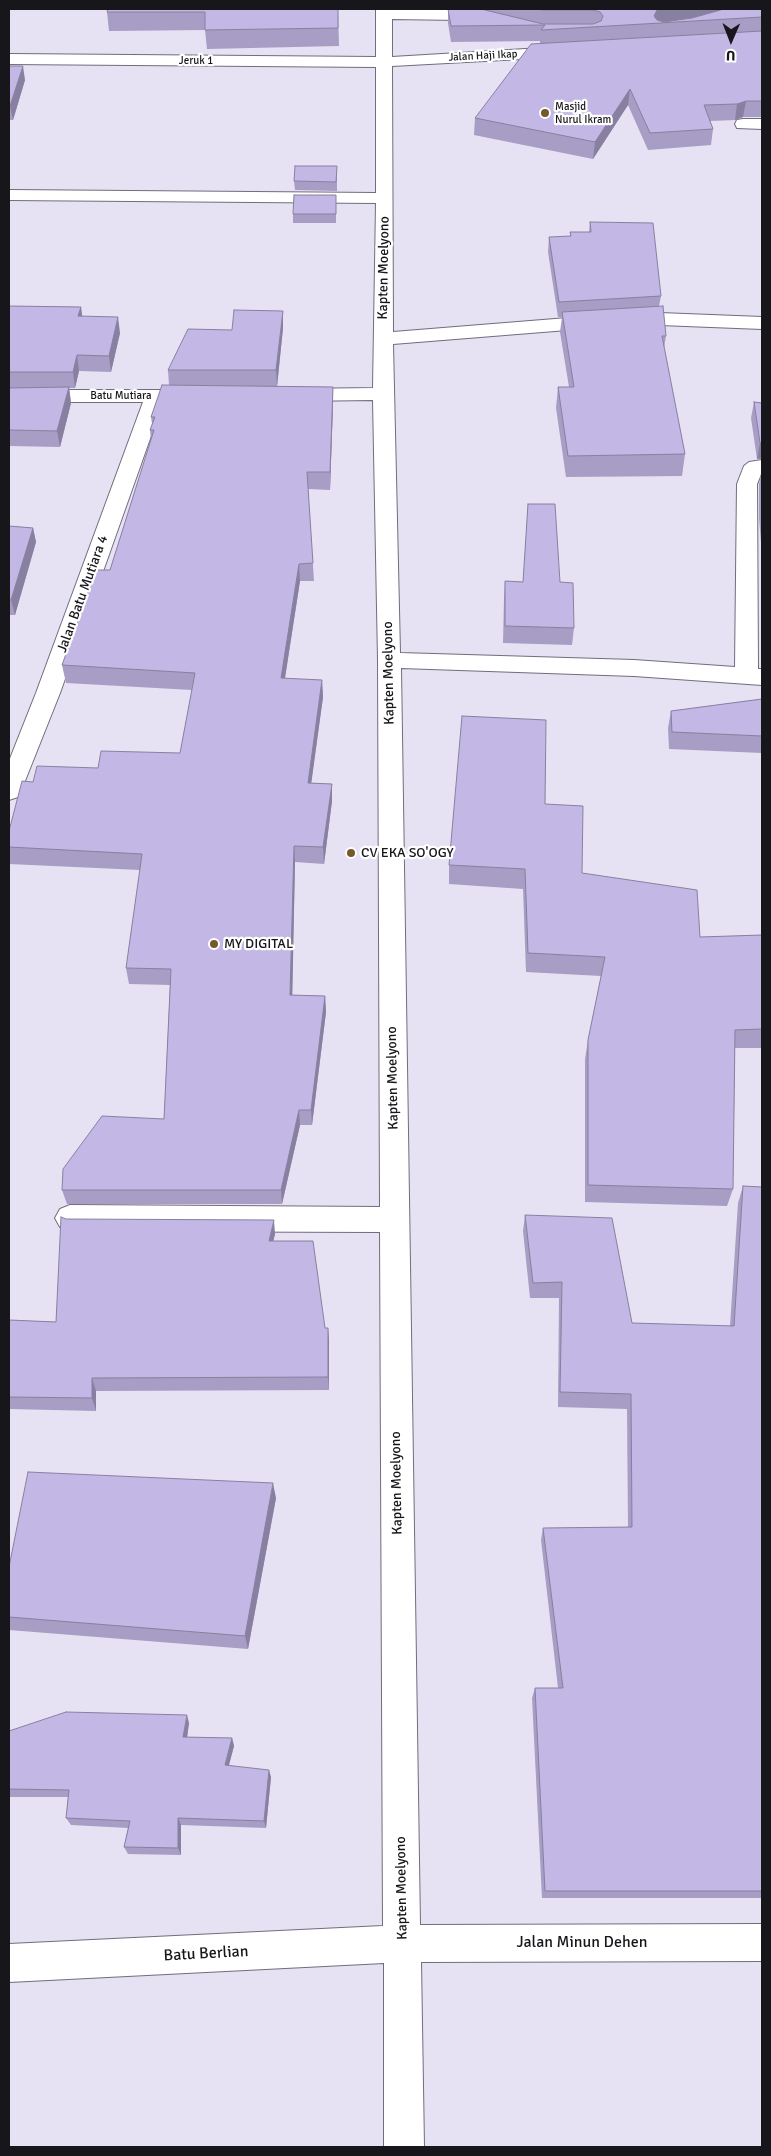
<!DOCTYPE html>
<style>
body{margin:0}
#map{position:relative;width:771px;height:2156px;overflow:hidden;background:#e6e2f3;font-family:Signika,sans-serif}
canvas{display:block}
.frame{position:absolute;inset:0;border:10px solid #17161b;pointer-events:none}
.north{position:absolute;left:706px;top:15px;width:50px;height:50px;-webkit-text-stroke:4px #fff;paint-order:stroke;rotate:181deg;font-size:14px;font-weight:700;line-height:20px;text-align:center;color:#17161b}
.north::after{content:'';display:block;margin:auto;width:18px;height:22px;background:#17161b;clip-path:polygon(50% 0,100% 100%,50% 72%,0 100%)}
</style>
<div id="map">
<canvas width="771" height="2156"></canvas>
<div class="frame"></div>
<div class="north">U</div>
</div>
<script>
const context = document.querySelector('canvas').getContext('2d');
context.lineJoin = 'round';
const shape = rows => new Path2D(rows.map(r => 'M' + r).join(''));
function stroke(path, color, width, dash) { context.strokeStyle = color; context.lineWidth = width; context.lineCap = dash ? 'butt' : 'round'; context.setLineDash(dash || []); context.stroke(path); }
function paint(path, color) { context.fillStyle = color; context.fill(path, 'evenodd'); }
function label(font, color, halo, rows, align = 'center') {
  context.font = font + ' Signika,sans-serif'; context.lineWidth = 4.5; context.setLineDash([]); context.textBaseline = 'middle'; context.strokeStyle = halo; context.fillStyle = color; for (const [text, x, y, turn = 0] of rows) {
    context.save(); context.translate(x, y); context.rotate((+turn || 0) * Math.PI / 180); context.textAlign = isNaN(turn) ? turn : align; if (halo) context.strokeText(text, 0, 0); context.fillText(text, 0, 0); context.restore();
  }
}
const minor = shape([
 [376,9,459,10,490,16,492,19,490,22,484,24,459,20,392,19,392,57,559,47,565,49,567,52,565,55,559,57,392,66,393,332,580,317,660,313,762,317,762,329,660,325,580,329,393,344,400,653,634,660,735,667,737,484,744,466,749,462,762,460,762,472,757,484,758,669,762,669,762,685,634,676,401,668,420,1925,762,1924,762,1961,421,1962,424,2147,384,2147,384,1963,9,1982,9,1944,383,1926,380,1232,70,1231,60,1227,55,1218,60,1209,70,1205,380,1207,378,660,373,400,295,401,288,399,285,395,288,391,295,389,373,388,376,203,9,200,9,190,376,193,376,67,9,64,9,54,376,57,376,9],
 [743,119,762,119,762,129,737,128,735,124,737,120,743,119],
 [9,390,172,390,179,392,182,396,179,400,163,402,60,693,21,791,18,797,9,800,9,761,36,693,143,402,9,402,9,390]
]);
stroke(minor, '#706d7c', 2);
paint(minor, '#fff');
paint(shape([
 [338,9,339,46,207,49,205,30,109,31,107,12],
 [448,9,762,9,762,117,743,117,735,120,710,121,713,129,711,145,648,150,628,105,593,159,474,135,475,118,540,43,540,41,451,42,448,23],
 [9,66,25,80,13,120,9,120],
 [337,175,337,191,295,190,294,181],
 [336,205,336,223,293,223,293,214],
 [590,222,661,296,659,306,666,336,664,348,685,454,682,476,566,477,556,408,558,387,569,387,560,332,562,317,558,317,548,252,549,237,570,237,570,232,589,232],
 [9,306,81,307,82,316,120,333,111,372,79,371,75,388,69,388,71,403,60,447,9,446],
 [283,311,283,328,277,386,333,387,333,404,330,490,308,489,314,581,300,581,285,679,322,680,323,697,311,783,332,784,332,801,324,864,295,862,292,995,325,996,326,1012,312,1125,300,1125,282,1204,67,1204,62,1190,164,1119,170,985,129,984,126,968,140,870,9,864,9,831,33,782,98,768,180,753,192,690,66,683,62,665,110,570,151,441,150,430,152,424,151,417,169,385,168,370,232,330],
 [754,402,762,403,762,459,757,459,751,418],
 [762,468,762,555,759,518,759,484],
 [528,504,560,582,574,628,572,645,503,643,504,598,505,581,523,582],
 [9,526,33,528,36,542,15,615,9,615],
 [762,699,762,753,669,749,668,728,671,711],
 [545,804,582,873,700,937,762,935,762,1048,735,1048,733,1189,727,1206,585,1202,585,1059,588,1040,601,976,526,972,523,889,449,884,449,865],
 [743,1186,762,1187,762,1898,542,1898,532,1698,535,1688,558,1688,541,1540,543,1528,628,1527,627,1409,558,1407,559,1298,530,1298,523,1231,525,1215,632,1323,730,1326,738,1203],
 [66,1219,275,1234,273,1241,325,1328,328,1328,329,1341,329,1390,96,1391,96,1411,9,1409,9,1320,56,1322],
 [276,1498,248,1649,9,1630,9,1567],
 [189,1723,187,1737,232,1738,234,1746,229,1765,271,1777,266,1828,181,1825,181,1855,128,1854,124,1847,128,1828,71,1825,66,1818,68,1797,9,1797,9,1731]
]), '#a79dc5');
paint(shape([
 [664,9,724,9,714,14,653,24,654,16,657,10],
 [23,66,25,80,13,120,10,106],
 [630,89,628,105,593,159,595,142],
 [746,101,743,117,735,120,737,104],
 [81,307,83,323,78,316],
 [283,311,283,328,277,387,276,370],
 [118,317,120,333,111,372,109,356],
 [77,355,79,371,75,388,73,372],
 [69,387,71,403,60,447,57,431],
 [333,387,333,404,330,490,330,472],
 [760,443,762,443,762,458,757,459],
 [33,528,36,542,15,615,11,600],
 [299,564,300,581,282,696,281,678],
 [322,680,323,697,309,800,308,783],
 [332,784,332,801,324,864,323,847],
 [294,846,295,862,292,1011,290,995],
 [325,996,326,1012,312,1125,311,1110],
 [299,1110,300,1125,282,1204,281,1190],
 [274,1220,275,1234,270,1255,269,1241],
 [328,1328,329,1341,329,1390,328,1377],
 [92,1378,96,1391,96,1411,92,1398],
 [273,1483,276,1498,248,1649,245,1636],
 [187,1715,189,1723,186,1745,183,1737],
 [232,1738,234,1746,227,1772,225,1765],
 [269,1770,271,1777,266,1828,264,1821],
 [178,1818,181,1825,181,1855,178,1848]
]), '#8880a0');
const building = shape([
 [108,9,338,9,338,28,205,30,205,12,107,12,108,9],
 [448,9,481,9,543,24,593,24,601,21,603,16,600,12,593,10,543,10,538,9,664,9,657,10,654,16,657,20,664,22,692,18,724,9,762,9,762,17,541,30,545,25,451,26,448,9],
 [762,31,762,101,746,101,737,104,704,105,713,129,650,133,630,89,595,142,475,118,531,44,762,31],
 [9,66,23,66,10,106,9,106,9,66],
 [295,166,337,166,336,182,294,181,295,166],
 [294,195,336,195,336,214,293,214,294,195],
 [590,222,653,223,661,296,559,302,549,237,571,236,570,232,591,232,590,222],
 [9,306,81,307,78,316,118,317,109,356,77,355,73,372,9,372,9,306],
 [663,306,666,336,662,336,685,454,568,456,558,387,574,387,562,312,663,306],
 [234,310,283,311,276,370,168,370,188,329,232,330,234,310],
 [162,385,333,387,330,472,307,472,313,563,299,564,281,678,322,680,308,783,332,784,323,847,294,846,290,995,325,996,311,1110,299,1110,281,1190,62,1190,63,1169,102,1116,164,1119,171,969,126,968,142,854,9,847,9,831,22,781,33,782,37,766,98,768,101,751,180,753,195,673,62,665,96,570,110,570,154,430,150,430,155,417,151,417,162,385],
 [69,387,57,431,9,430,9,388,69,387],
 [754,402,762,403,762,443,760,443,754,402],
 [528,504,555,504,560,582,573,583,574,628,505,626,505,581,523,582,528,504],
 [9,526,33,528,11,600,9,600,9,526],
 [762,699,762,736,672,732,671,711,762,699],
 [462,716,546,720,545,804,583,806,582,873,697,890,700,937,762,935,762,1029,735,1030,733,1189,588,1185,588,1040,605,957,528,953,525,869,449,865,462,716],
 [743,1186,762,1187,762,1891,545,1891,535,1688,563,1688,543,1528,632,1527,631,1394,560,1392,562,1282,533,1283,525,1215,612,1218,632,1323,734,1326,743,1186],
 [61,1217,66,1219,274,1220,269,1241,313,1241,325,1328,328,1328,328,1377,92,1378,92,1398,9,1397,9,1320,56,1322,61,1217],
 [28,1472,273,1483,245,1636,9,1617,9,1567,28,1472],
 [66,1712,187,1715,183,1737,232,1738,225,1765,269,1770,264,1821,178,1818,178,1848,124,1847,130,1821,66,1818,69,1790,9,1789,9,1731,66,1712]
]);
paint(building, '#c2b7e5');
stroke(building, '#8880a0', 1);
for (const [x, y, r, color] of [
 [545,113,5,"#75582c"],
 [351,853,5,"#75582c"],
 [214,944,5,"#75582c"]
]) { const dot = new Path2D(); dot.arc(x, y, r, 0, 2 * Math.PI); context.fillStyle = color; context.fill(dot); stroke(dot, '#fff', 2); }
label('11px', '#17161b', '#fff', [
 ["Jalan Haji Ikap",483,56,-3],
 ["Jeruk 1",196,61],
 ["Batu Mutiara",121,396]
]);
label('11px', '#17161b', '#fff', [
 ["Masjid",555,107],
 ["Nurul Ikram",555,120]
], 'left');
label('14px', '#17161b', '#fff', [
 ["Kapten Moelyono",384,268,-89],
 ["Jalan Batu Mutiara 4",83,594,-70],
 ["Kapten Moelyono",389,673,-91],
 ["Kapten Moelyono",393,1078,-91],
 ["Kapten Moelyono",397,1483,-91],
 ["Kapten Moelyono",402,1888,-91]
]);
label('14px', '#17161b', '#fff', [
 ["CV EKA SO'OGY",361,853],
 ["MY DIGITAL",224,944]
], 'left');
label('16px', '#17161b', '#fff', [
 ["Jalan Minun Dehen",582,1943],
 ["Batu Berlian",206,1954,-3]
]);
</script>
